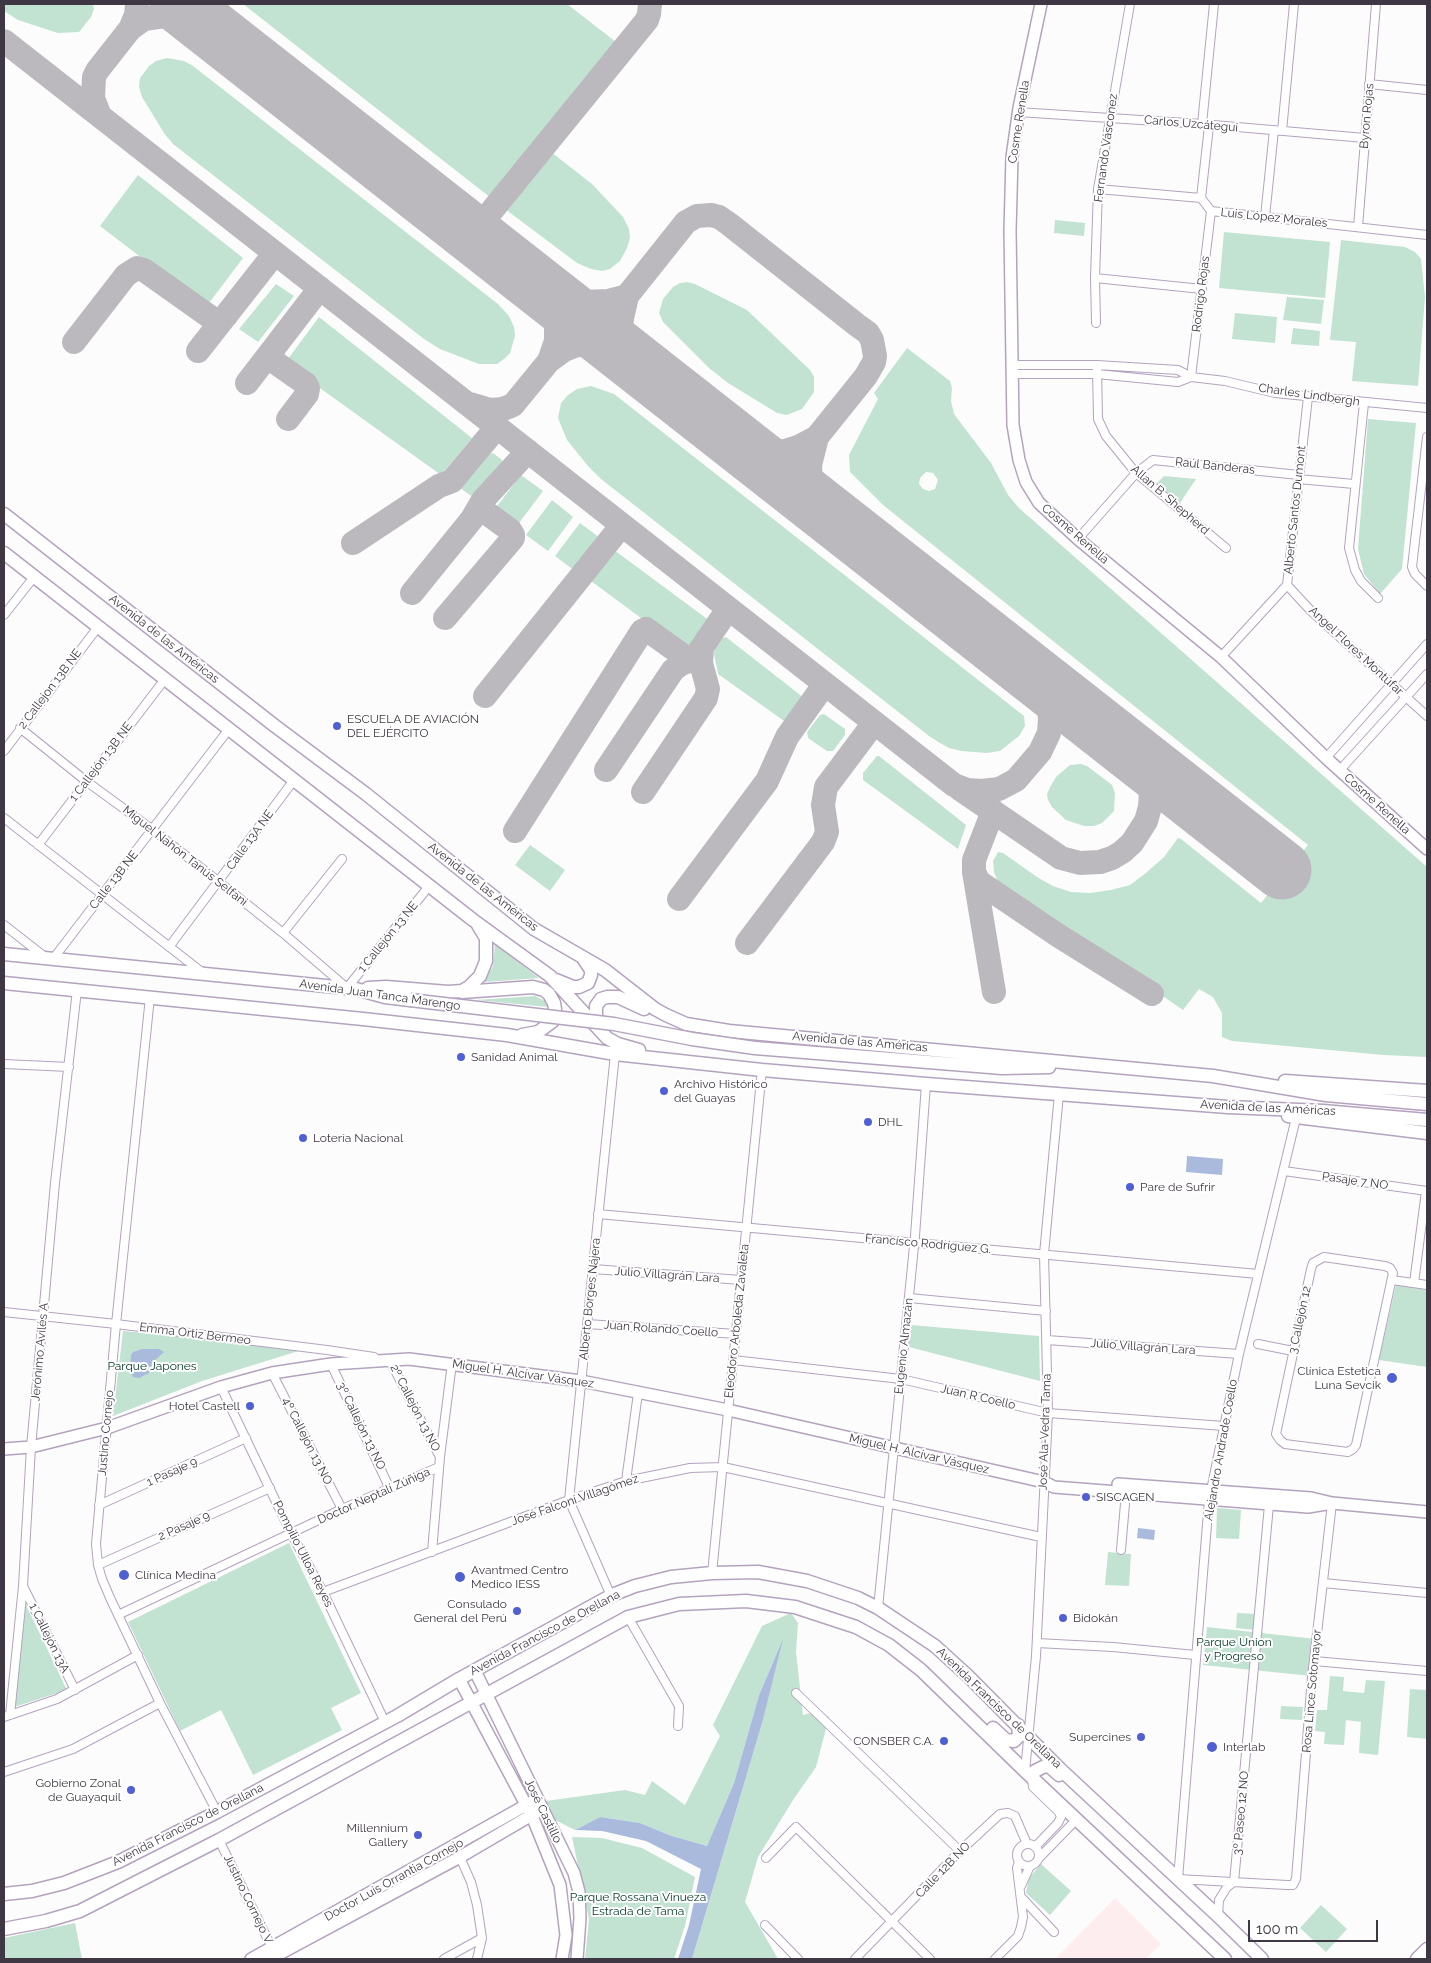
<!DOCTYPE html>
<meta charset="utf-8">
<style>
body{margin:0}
#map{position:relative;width:1431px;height:1963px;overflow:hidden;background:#fcfcfc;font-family:Raleway,sans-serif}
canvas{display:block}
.frame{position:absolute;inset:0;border:5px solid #3f3743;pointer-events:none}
.scale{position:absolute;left:1248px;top:1920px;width:130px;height:22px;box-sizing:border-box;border:2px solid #3f3743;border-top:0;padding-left:6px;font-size:15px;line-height:18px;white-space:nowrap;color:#3f3743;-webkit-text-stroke:4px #fff;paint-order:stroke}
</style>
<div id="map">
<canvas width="1431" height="1963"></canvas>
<div class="frame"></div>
<div class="scale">100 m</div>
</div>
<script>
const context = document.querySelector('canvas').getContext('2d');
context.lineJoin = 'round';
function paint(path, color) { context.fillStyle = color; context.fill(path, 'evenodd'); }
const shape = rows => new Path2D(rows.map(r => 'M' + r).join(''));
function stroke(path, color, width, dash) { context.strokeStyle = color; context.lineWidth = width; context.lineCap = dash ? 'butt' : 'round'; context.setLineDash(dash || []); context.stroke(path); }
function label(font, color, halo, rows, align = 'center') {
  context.font = font + ' Raleway,sans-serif'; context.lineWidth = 4; context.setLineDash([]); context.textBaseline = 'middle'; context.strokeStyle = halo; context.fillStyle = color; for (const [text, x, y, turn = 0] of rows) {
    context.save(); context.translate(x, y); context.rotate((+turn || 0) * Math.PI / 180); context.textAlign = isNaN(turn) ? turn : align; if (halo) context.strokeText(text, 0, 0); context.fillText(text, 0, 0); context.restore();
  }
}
paint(shape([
 [1115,1898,1161,1944,1146,1959,1055,1959]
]), '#fdedef');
paint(shape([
 [4,4,93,4,94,9,91,17,79,32,58,33,18,20,4,11],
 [243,4,567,4,616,42,491,198],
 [167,58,184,61,193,66,498,304,509,316,514,327,515,336,510,353,504,359,497,364,479,364,440,349,424,339,173,144,164,133,142,97,139,87,140,78,149,66,156,61],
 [551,152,592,184,623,217,629,229,630,238,627,248,620,261,610,269,602,271,591,269,577,263,505,209],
 [138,175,243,258,206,307,100,226],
 [1055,220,1085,223,1084,236,1054,233],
 [1224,232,1330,242,1325,298,1219,288],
 [1341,240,1405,247,1415,252,1421,259,1425,297,1418,386,1352,381,1356,342,1330,340],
 [687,282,695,284,747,310,810,370,814,377,814,392,802,409,787,415,777,413,728,383,709,368,663,322,659,313,663,299,673,287,680,283],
 [276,284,294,296,258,342,239,329],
 [1287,297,1324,300,1321,324,1283,320],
 [1235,313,1277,317,1275,343,1232,339],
 [319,317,472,438,441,475,285,363],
 [1293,328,1320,331,1319,346,1291,344],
 [907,348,950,381,952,388,951,401,954,414,991,463,1008,495,1019,508,1427,867,1427,1057,1384,1055,1232,1041,1222,1037,1222,1013,1213,997,1199,989,1183,1010,998,882,994,872,993,861,998,852,1003,853,1037,877,1053,886,1071,892,1090,893,1111,890,1130,885,1146,873,1164,857,1178,838,1181,839,1261,903,1308,845,883,505,850,472,849,455,878,399,874,393],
 [926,472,933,473,938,480,935,489,929,491,923,489,919,484,920,478],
 [591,386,614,394,1024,716,1025,726,1019,736,1000,751,986,753,962,751,949,748,940,743,929,736,601,479,588,466,567,440,558,418,561,403,568,395,577,389],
 [1368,419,1416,423,1402,569,1380,594,1364,574,1358,549],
 [493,453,502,460,502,463,471,496,459,487,463,486,490,454],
 [521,475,543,491,516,527,494,510],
 [1164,476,1196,479,1180,503,1155,485],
 [552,500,573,517,548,551,526,535],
 [580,523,600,538,575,571,555,556],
 [614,550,714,624,691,655,591,581],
 [726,637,804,698,787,723,718,674,714,654,715,648,720,639],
 [824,714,845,729,845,735,833,751,827,751,808,738,807,732,820,715],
 [877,756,879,756,966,825,958,849,863,780,863,773],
 [1081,764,1087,766,1112,785,1115,793,1114,811,1102,823,1094,826,1084,826,1066,820,1052,807,1048,800,1047,794,1050,787,1056,777,1070,765],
 [530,845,565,870,550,891,515,865],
 [495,944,539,978,484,982,493,966],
 [535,996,545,1001,548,1007,476,1000],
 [1396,1285,1427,1290,1427,1367,1379,1360],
 [911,1325,1039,1336,1040,1381,909,1347],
 [123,1331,308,1348,202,1381,113,1416],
 [1217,1508,1241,1510,1239,1539,1216,1538],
 [289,1543,361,1693,331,1708,342,1730,253,1775,221,1710,180,1731,128,1622],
 [1108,1552,1131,1554,1129,1586,1105,1585],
 [24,1601,67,1690,14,1707],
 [791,1613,798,1623,796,1652,803,1715,818,1711,829,1717,816,1767,793,1800,758,1857,745,1902,778,1959,692,1959,763,1720,781,1644,759,1695,734,1783,707,1846,669,1835,640,1823,600,1817,575,1830,553,1819,546,1801,625,1790,645,1795,652,1781,685,1805,720,1736,713,1725,762,1626],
 [1237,1613,1257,1614,1256,1630,1236,1628],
 [1207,1627,1316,1639,1312,1676,1203,1665],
 [1330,1676,1344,1677,1343,1691,1364,1693,1366,1680,1385,1681,1378,1755,1359,1753,1361,1722,1346,1720,1344,1745,1324,1744,1325,1732,1315,1731,1317,1710,1327,1710],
 [1410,1689,1427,1690,1427,1739,1407,1737],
 [1281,1706,1303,1707,1302,1720,1280,1719],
 [572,1837,602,1838,642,1848,695,1877,685,1926,674,1959,585,1959,589,1919],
 [1041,1864,1071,1891,1050,1915,1026,1893,1029,1878],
 [1321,1905,1347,1929,1326,1952,1300,1928],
 [75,1923,82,1959,4,1959,4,1938]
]), '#c2e3d2');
paint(shape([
 [1187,1156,1223,1159,1222,1175,1186,1172],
 [142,1349,159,1349,164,1352,152,1363,149,1373,139,1378,133,1377,130,1371,131,1355,133,1352],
 [1138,1528,1155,1530,1154,1540,1137,1538],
 [783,1639,763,1720,692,1959,678,1959,689,1925,701,1869,646,1841,602,1831,575,1830,600,1817,640,1823,669,1835,707,1846,734,1783,759,1695]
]), '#aabadd');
stroke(shape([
 [130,29,144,19,172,15,193,20,209,27],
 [4,41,954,785,967,790,982,791,999,789,1016,780,1040,752,1049,733,1050,718,1048,704,1037,682,1026,669],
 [100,116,93,98,94,77,97,71,130,29,136,15,137,4],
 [472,235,647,20,649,14,650,4],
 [536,286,546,296,556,317,556,341,549,361],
 [558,303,608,301,627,296,686,222,697,216,711,215,719,217,729,224,857,325,868,333,872,340,875,356,874,362,866,376,817,437,810,465,812,502],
 [74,342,126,275,137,268,144,270,213,319,220,320,226,316],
 [274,348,272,355,276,363,306,384,308,388,307,394,288,419],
 [198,351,275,253],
 [624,354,621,331,622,318,627,296],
 [247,383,320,288],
 [470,404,490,410,503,409,513,405,549,361,564,350,574,346,586,344,598,344,611,348,624,354],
 [749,453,785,451,798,447,817,437],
 [353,543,439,486,452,481,497,427],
 [412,593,472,519,483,500,528,451],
 [445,618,513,538,513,535,510,530,484,511,481,507,482,502],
 [485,696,622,525],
 [606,770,673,670,681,664,694,659,728,609],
 [960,789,1061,858,1080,863,1100,862,1112,858,1122,852,1132,843,1146,821,1150,807,1151,791,1143,769,1131,752],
 [643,792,706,698,708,689,701,663,702,648],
 [993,811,974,860,974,872,979,882,1059,936,1152,994],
 [515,831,642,631,646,629,685,657,696,656],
 [974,872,994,992],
 [679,899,767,781,787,737,824,685],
 [747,943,823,842,827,832,823,805,826,787,874,723]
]), '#bcb9be', 24);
stroke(shape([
 [179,4,1282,870]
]), '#bcb9be', 59);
const street = shape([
 [1369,84,1427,90],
 [1018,112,1202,124,1365,138],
 [1202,124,1214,4],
 [1282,131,1294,4],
 [1098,189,1201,198,1211,211,1427,235],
 [1201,198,1209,126],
 [1211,211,1191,377,1225,381,1275,393,1427,408],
 [1265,217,1274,130],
 [1358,227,1376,4],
 [1095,278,1202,289],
 [1096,323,1095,278,1098,189,1130,4],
 [1097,369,1098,419,1106,436,1136,473,1226,548],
 [1012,374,1097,374,1178,382,1191,377,1178,370,1097,365,1012,365],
 [1364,403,1349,548,1355,570,1361,581,1378,598],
 [1427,437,1412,567,1415,574,1427,586],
 [1298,479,1354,484],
 [1078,539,1136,473,1153,460,1299,475],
 [1287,585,1311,611,1427,716],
 [4,615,34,577],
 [1221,657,1287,585,1308,397],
 [20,728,86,781,153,830,219,882,283,933,347,988,430,885],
 [4,751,98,627],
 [1326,758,1427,644],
 [1340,770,1427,674],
 [4,818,203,973],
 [38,845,165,679],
 [4,925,45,957],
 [283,933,342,859],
 [169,947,294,780],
 [53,959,229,729],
 [150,997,116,1324,96,1544,98,1565,102,1579,111,1600,160,1703,217,1812],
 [4,1064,69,1067],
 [1296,1118,1239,1354,1209,1500,1178,1879,1287,1885,1293,1885,1296,1879,1312,1677,1332,1503],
 [1284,1171,1427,1191],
 [598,1214,1258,1274],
 [1324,1257,1385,1266,1390,1268,1393,1273,1356,1445,1353,1449,1348,1452,1285,1444,1280,1440,1276,1434,1311,1269,1313,1263,1324,1257],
 [593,1269,741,1280],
 [1392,1280,1427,1285],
 [1414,1283,1426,1191],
 [909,1298,1046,1311],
 [4,1312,116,1324,327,1350,374,1357],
 [587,1324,736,1334],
 [1047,1340,1239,1354],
 [1258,1344,1293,1351],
 [389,1359,440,1457],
 [733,1360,901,1379,1048,1413,1224,1426],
 [331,1364,390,1489],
 [272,1373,342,1509],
 [221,1387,291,1533,323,1592,385,1722],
 [626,1481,638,1393],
 [99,1505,246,1438],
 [1121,1550,1126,1492],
 [432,1552,440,1457,452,1363],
 [98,1565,270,1488],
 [712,1573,762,1070],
 [1323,1583,1427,1593],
 [23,1586,75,1690],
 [323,1592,569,1500,626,1481,690,1468,723,1467,1041,1537],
 [611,1596,569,1500,615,1054],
 [878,1608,915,1236,926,1084],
 [118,1615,342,1509,439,1467],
 [628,1617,679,1706,678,1726],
 [1037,1643,1113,1647,1195,1655],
 [1314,1661,1427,1671],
 [796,1693,960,1851],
 [10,1715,23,1586,31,1447,43,1316,55,1183,77,990],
 [4,1717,57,1699,138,1655],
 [1025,1771,1036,1656,1048,1413,1044,1254,1059,1094],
 [4,1772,73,1749,160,1703],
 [1032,1779,1033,1787,1059,1812,1061,1817,1058,1823,1035,1847],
 [219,1840,273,1950],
 '1017 1855a11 11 0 1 1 22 0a11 11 0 1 1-22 0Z',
 [455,1846,471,1882,477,1905,482,1938,477,1959],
 [766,1858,796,1827,930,1959],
 [1039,1858,1077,1819],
 [1234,1882,1269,1505],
 [1021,1886,1030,1866],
 [1021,1897,1054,1932],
 [1218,1916,1219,1900,1227,1887,1234,1882],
 [765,1925,798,1959],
 [444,1959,482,1938],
 [855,1959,960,1851,1000,1814,1008,1813,1015,1816,1027,1844],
 [995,1959,1018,1936,1021,1927,1023,1917,1017,1868,1019,1861]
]);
const secondary = shape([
 [1041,4,1019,108,1012,157,1010,231,1013,425,1019,460,1026,482,1039,503,1078,539,1221,657,1326,758,1427,849],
 [4,1449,31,1447,107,1428,221,1387,272,1373,331,1364,409,1359,581,1381,728,1410,1044,1482,1054,1487,1308,1507,1332,1503],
 [1118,1484,1311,1498,1332,1503,1427,1512],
 [475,1671,574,1873,579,1892,580,1918,577,1959],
 [459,1679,532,1816,560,1885,566,1935,562,1959],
 [251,1959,537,1799],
 [270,1959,460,1857,542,1809]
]);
const primary = shape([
 [4,514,275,726,366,794,534,929,605,970,655,1009,666,1015,686,1024,729,1031,1213,1076,1326,1095,1427,1104],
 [4,553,473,920,550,976,607,1038,618,1044,639,1050],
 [4,954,356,989,385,997,410,1000],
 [556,980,573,987,579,987,588,983,591,975,591,970,583,958],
 [4,983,363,1019,507,1035,615,1054,762,1070,926,1084,1228,1107,1323,1111,1427,1120],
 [368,988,386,987,448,992,462,991,469,987,480,976,486,961,486,938,478,925],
 [462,992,533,987,544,990,549,994,554,1003,555,1009,553,1021,538,1032,522,1035],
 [601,1028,596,1016,596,1006,601,999,607,997,618,997,644,1009],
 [755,1048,1002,1068,1049,1067],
 [1285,1081,1427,1091],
 [1288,1116,1427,1133],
 [993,1728,1006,1740,1014,1741,1019,1736,1018,1725],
 [1032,1777,1035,1771,1045,1766,1050,1767,1059,1775],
 [4,1894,32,1891,64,1883,118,1862,217,1812,397,1716,459,1679,612,1595,635,1586,671,1577,712,1573,758,1572,807,1581,858,1598,878,1608,935,1646,968,1676,1060,1769,1218,1916,1262,1959],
 [4,1929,46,1921,80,1911,219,1840,628,1617,679,1604,746,1601,795,1607,856,1627,889,1645,921,1670,1025,1771,1225,1959],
 [1417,1959,1427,1949]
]);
stroke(street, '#b4a2bf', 10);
stroke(secondary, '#b4a2bf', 14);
stroke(primary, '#b4a2bf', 15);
stroke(street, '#fff', 8);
stroke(secondary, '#fff', 11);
stroke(primary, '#fff', 12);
const primaryBridge = shape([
 [410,1000,614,1024,692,1039,755,1048]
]);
stroke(primaryBridge, '#b4a2bf', 15, []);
stroke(primaryBridge, '#fff', 12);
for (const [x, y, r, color] of [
 [337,726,5,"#4f5fd4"],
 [461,1057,5,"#4f5fd4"],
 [664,1091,5,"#4f5fd4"],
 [868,1122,5,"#4f5fd4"],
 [303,1138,5,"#4f5fd4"],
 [1130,1187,5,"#4f5fd4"],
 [1392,1378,6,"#4f5fd4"],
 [250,1406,5,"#4f5fd4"],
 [1086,1497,5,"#4f5fd4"],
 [124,1575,6,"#4f5fd4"],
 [460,1577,6,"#4f5fd4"],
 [517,1611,5,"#4f5fd4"],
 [1063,1618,5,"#4f5fd4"],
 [1141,1737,5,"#4f5fd4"],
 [944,1741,5,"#4f5fd4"],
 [1212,1747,6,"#4f5fd4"],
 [131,1790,5,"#4f5fd4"],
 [418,1835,5,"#4f5fd4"]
]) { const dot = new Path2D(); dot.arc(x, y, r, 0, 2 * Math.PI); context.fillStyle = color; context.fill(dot); stroke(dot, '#fff', 2); }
label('12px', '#3f3743', '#fff', [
 ["Byron Rojas",1367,116,-85],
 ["Cosme Renella",1019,122,-81],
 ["Carlos Uzcátegui",1191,124,5],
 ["Fernando Vásconez",1106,148,-82],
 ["Luis López Morales",1274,218,6],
 ["Rodrigo Rojas",1201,294,-83],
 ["Charles Lindbergh",1309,395,8],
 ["Raúl Banderas",1215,466,6],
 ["Allan B. Shepherd",1170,500,41],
 ["Alberto Santos Dumont",1295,510,-84],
 ["Cosme Renella",1075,534,41],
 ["Avenida de las Américas",164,639,38],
 ["Angel Flores Montúfar",1356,651,43],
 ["2 Callejon 13B NE",50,689,-53],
 ["1 Callejón 13B NE",101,762,-53],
 ["Cosme Renella",1377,804,42],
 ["Calle 13A NE",250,840,-54],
 ["Miguel Nahón Tanús Selfani",185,856,38],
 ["Calle 13B NE",114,880,-52],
 ["Avenida de las Américas",483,887,38],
 ["1 Callejón 13 NE",388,937,-51],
 ["Avenida Juan Tanca Marengo",380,995,8],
 ["Avenida de las Américas",860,1042,5],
 ["Avenida de las Américas",1268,1108,3],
 ["Pasaje 7 NO",1355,1181,8],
 ["Francísco Rodríguez G.",928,1244,5],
 ["Julio Villagrán Lara",667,1275,4],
 ["Alberto Borges Nájera",590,1299,-84],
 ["3 Callejón 12",1300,1320,-78],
 ["Eleodoro Arboleda Zavaleta",737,1321,-84],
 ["Juan Rolando Coello",661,1329,4],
 ["Emma Ortiz Bermeo",195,1334,7],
 ["Eugenio Almazán",904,1346,-84],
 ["Julio Villagrán Lara",1143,1347,4],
 ["Jerónimo Avilés A",40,1352,-85],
 ["Miguel H. Alcívar Vásquez",523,1374,8],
 ["Juan R Coello",978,1397,13],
 ["2º Callejón 13 NO",415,1408,63],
 ["3º Callejón 13 NO",361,1426,64],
 ["José Ala-Vedra Tama",1045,1432,-88],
 ["Justino Cornejo",106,1433,-85],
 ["4º Callejón 13 NO",307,1441,63],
 ["Alejandro Andrade Coello",1221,1450,-80],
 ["Miguel H. Alcívar Vásquez",919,1454,13],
 ["1 Pasaje 9",172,1472,-24],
 ["Doctor Neptalí Zúñiga",374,1496,-24],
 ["José Falconí Villagómez",575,1500,-19],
 ["2 Pasaje 9",184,1526,-24],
 ["Pompilio Ulloa Reyes",303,1554,63],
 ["Avenida Francisco de Orellana",545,1633,-28],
 ["1 Callejón 13A",49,1638,64],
 ["Rosa Lince Sotomayor",1312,1691,-85],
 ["Avenida Francisco de Orellana",999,1708,44],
 ["José Castillo",543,1811,64],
 ["3º Paseo 12 NO",1241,1813,-85],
 ["Avenida Francisco de Orellana",188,1825,-27],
 ["Calle 12B NO",943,1870,-46],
 ["Doctor Luis Orrantia Cornejo",394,1880,-29],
 ["Justino Cornejo V",248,1899,64]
]);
label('12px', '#3f3743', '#fff', [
 ["ESCUELA DE AVIACIÓN",347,719],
 ["DEL EJÉRCITO",347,733],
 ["Sanidad Animal",471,1057],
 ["Archivo Histórico",674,1084],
 ["del Guayas",674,1098],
 ["DHL",878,1122],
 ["Lotería Nacional",313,1138],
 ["Pare de Sufrir",1140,1187],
 ["Clínica Estetica",1381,1371,"right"],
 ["Luna Sevcik",1381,1385,"right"],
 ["Hotel Castell",240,1406,"right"],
 ["SISCAGEN",1096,1497],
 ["Avantmed Centro",471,1570],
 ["Medico IESS",471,1584],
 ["Clínica Medina",135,1575],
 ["Consulado",507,1604,"right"],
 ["General del Perú",507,1618,"right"],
 ["Bidokán",1073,1618],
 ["Supercines",1131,1737,"right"],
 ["CONSBER C.A.",934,1741,"right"],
 ["Interlab",1223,1747],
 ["Gobierno Zonal",121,1783,"right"],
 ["de Guayaquil",121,1797,"right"],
 ["Millennium",408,1828,"right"],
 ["Gallery",408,1842,"right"]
], 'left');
label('12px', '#003724', '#fff', [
 ["Parque Japones",152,1366],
 ["Parque Union",1234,1642],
 ["y Progreso",1234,1656],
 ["Parque Rossana Vinueza",638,1897],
 ["Estrada de Tama",638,1911]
]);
</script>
